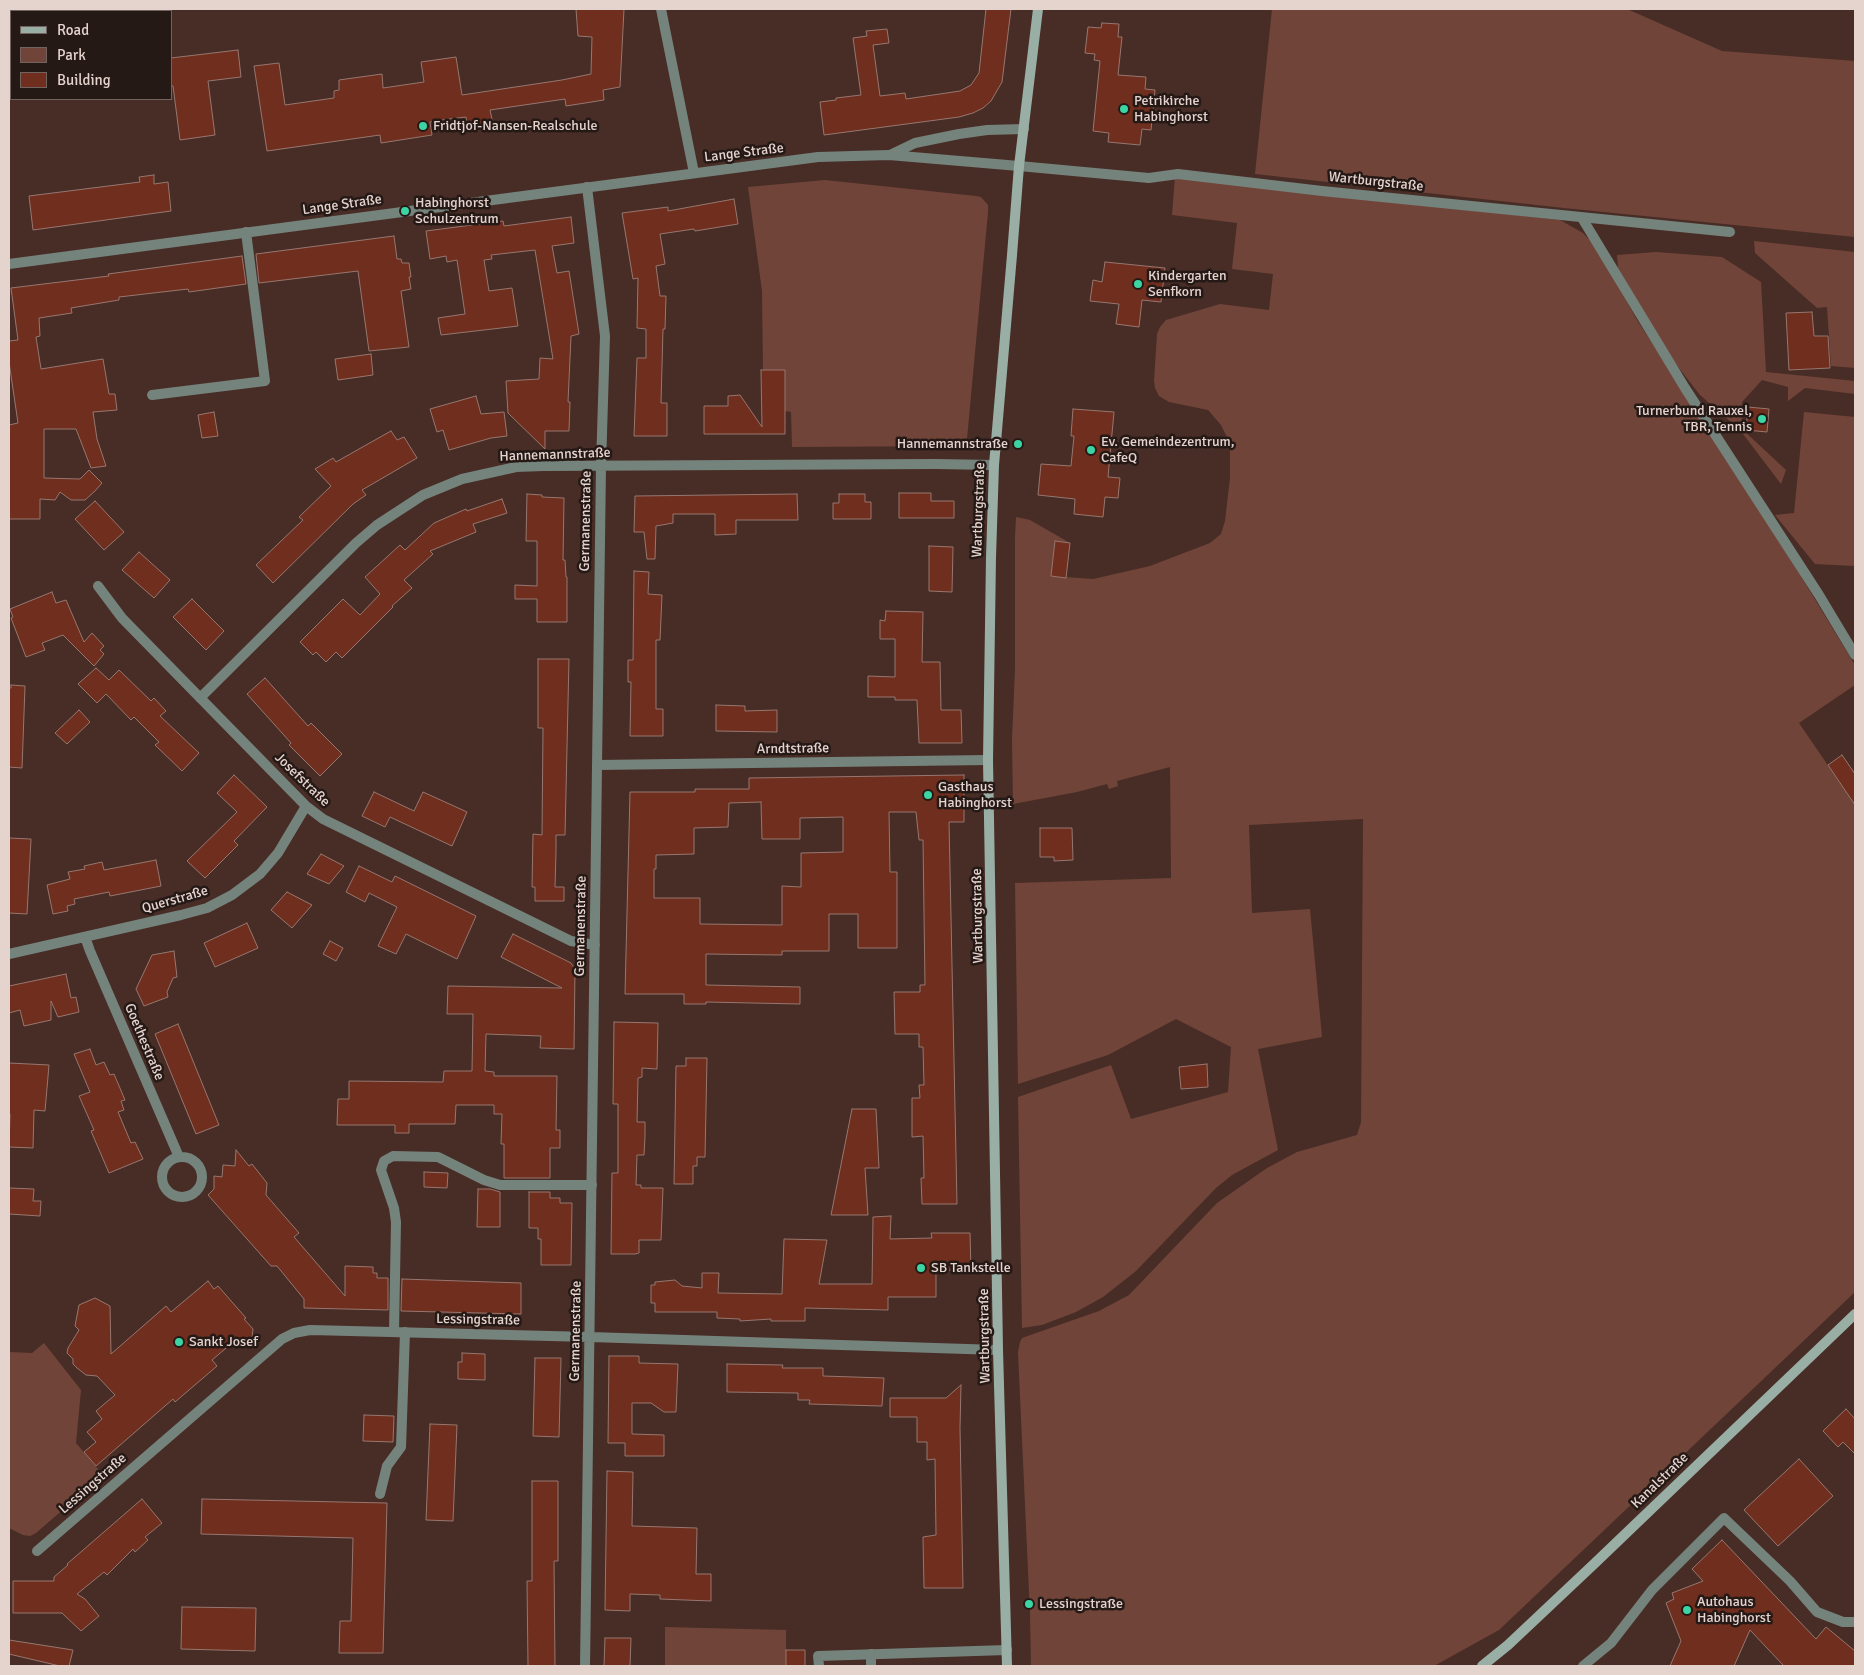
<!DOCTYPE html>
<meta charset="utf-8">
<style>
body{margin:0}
#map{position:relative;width:1864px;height:1675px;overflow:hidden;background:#482d26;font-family:Signika,sans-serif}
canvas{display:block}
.frame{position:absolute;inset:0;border:10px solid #e5d3ce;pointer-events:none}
.legend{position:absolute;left:10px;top:10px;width:162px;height:90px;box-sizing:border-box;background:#251916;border:1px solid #726360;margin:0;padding:6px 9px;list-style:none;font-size:15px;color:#e5d3ce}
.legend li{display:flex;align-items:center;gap:10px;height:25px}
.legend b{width:25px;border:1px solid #726360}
</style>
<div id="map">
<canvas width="1864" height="1675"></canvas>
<div class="frame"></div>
<ul class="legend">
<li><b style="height:6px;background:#99afa5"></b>Road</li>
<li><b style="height:14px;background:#714439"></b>Park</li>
<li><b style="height:14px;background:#702e1e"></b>Building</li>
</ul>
</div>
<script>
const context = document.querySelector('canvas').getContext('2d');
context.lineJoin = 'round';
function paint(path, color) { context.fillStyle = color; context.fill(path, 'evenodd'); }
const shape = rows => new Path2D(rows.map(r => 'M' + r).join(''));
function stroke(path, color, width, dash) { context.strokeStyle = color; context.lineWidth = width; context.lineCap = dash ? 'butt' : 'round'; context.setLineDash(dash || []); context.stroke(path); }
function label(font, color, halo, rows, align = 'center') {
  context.font = font + ' Signika,sans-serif'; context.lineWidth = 5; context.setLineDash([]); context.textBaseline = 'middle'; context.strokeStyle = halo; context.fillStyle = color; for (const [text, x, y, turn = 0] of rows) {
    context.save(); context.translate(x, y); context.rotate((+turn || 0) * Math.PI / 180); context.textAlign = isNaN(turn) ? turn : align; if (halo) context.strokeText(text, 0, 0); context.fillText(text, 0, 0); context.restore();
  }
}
paint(shape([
 [1272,9,1627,9,1722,51,1855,61,1855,237,1564,208,1255,174],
 [1175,177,1560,220,1583,233,1597,248,1637,320,1761,511,1855,665,1855,685,1799,723,1855,805,1855,1292,1499,1630,1434,1666,1031,1666,1030,1614,1018,1352,1020,1342,1022,1338,1099,1311,1129,1295,1217,1203,1267,1168,1297,1152,1357,1135,1361,1122,1363,819,1249,825,1252,913,1310,909,1322,1037,1258,1049,1278,1150,1232,1175,1216,1188,1136,1271,1103,1297,1076,1312,1042,1325,1022,1328,1018,1097,1111,1065,1131,1119,1228,1092,1231,1047,1176,1019,1108,1055,1018,1084,1015,883,1171,878,1170,767,1117,781,1118,786,1109,789,1107,784,1077,792,1013,804,1012,740,1015,669,1015,537,1016,517,1030,520,1070,543,1055,541,1051,576,1093,579,1150,566,1210,543,1221,534,1225,521,1230,478,1230,443,1221,425,1208,410,1169,402,1159,396,1155,388,1154,381,1157,334,1160,327,1166,320,1220,304,1269,310,1273,274,1232,269,1237,223,1172,215],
 [825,180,976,196,981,197,988,205,988,212,967,439,960,446,792,447,791,412,785,411,785,370,763,370,762,291,748,187],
 [1754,241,1855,252,1855,368,1831,366,1827,307,1817,308,1755,253],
 [1656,252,1722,257,1761,282,1766,372,1855,381,1855,394,1805,388,1788,401,1788,387,1762,380,1742,402,1742,429,1786,470,1781,484,1740,430,1700,395,1664,349,1618,268,1617,255],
 [1804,412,1855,417,1855,566,1815,564,1775,515,1794,513],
 [44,1343,81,1390,76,1443,103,1475,36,1533,30,1536,23,1535,9,1528,9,1352,32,1353],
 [665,1627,786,1630,786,1666,665,1666]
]), '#714439');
const building = shape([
 [576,9,624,9,620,87,603,90,604,100,566,106,565,99,490,110,493,124,467,128,466,117,449,119,430,122,432,135,381,143,380,135,267,151,254,66,279,63,285,105,334,98,334,91,339,90,339,80,382,74,383,88,424,82,421,62,456,57,462,95,562,80,591,74,592,37,578,36,576,9],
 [986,9,1011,9,1002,82,991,101,983,108,973,113,959,117,824,135,820,102,836,100,836,98,861,95,853,38,867,36,866,31,887,29,889,43,873,45,880,96,905,93,906,99,960,91,971,85,979,73,986,9],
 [1102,23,1119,24,1118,37,1122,37,1118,75,1146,77,1145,89,1155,90,1151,130,1142,129,1140,145,1108,142,1109,133,1093,131,1100,61,1094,60,1095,54,1085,53,1088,27,1101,28,1102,23],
 [238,50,241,77,208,81,215,135,180,140,173,86,171,86,171,58,238,50],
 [154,175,154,184,168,182,171,211,33,230,29,196,140,182,139,177,154,175],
 [734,199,738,224,695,231,694,229,660,234,665,264,656,266,660,296,666,296,665,329,663,329,661,403,667,403,667,436,634,436,637,358,646,358,646,329,637,328,638,278,633,279,622,213,668,207,668,211,734,199],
 [571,217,574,243,552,246,557,273,569,271,579,334,571,336,568,402,570,402,569,431,545,431,545,449,508,413,506,381,539,379,540,358,553,359,535,250,491,255,492,259,484,260,489,291,512,288,518,326,441,335,438,318,465,314,457,260,447,262,446,256,430,259,426,231,503,221,504,226,571,217],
 [394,236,397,259,401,259,402,263,409,263,411,277,409,277,411,289,401,291,409,347,369,351,358,271,259,283,256,254,394,236],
 [242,256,246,284,189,292,188,289,119,297,119,300,71,308,72,313,39,318,40,336,36,337,41,369,103,359,109,394,115,394,117,410,93,412,97,439,106,466,91,468,76,429,44,429,44,478,80,479,89,470,102,483,95,491,85,500,71,500,60,492,55,500,40,499,40,519,9,519,9,425,18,423,9,362,9,341,18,340,11,288,109,276,108,274,242,256],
 [1105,262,1165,268,1161,302,1142,300,1139,327,1116,324,1119,304,1090,301,1093,280,1102,282,1105,262],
 [1812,312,1814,336,1828,336,1830,368,1789,370,1786,313,1812,312],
 [371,354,373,375,338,380,335,359,371,354],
 [761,370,785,370,785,434,704,434,704,406,728,406,728,396,740,395,762,427,761,370],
 [476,396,481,414,504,412,507,436,491,438,449,450,443,430,437,432,430,409,476,396],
 [1748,407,1769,409,1767,432,1746,430,1748,407],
 [1073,409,1114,412,1108,477,1120,478,1118,498,1105,497,1103,517,1074,514,1075,499,1038,495,1041,464,1071,466,1074,436,1071,436,1073,409],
 [214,412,218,436,202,438,198,415,214,412],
 [391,431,397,440,404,437,417,458,362,490,366,495,353,504,273,583,256,565,303,520,299,517,331,486,315,469,333,458,336,462,391,431],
 [899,493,931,493,931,501,954,501,954,518,899,518,899,493],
 [527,494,542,495,542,497,564,498,563,560,565,560,566,577,567,577,567,622,537,622,537,599,515,599,515,585,537,586,537,541,526,541,527,494],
 [797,494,798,520,736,520,736,534,715,535,715,514,673,514,673,523,656,526,655,559,647,559,644,532,634,532,635,496,797,494],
 [839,494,865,494,865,502,871,502,871,519,833,519,833,503,839,503,839,494],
 [502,499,507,513,473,524,476,532,430,551,433,554,404,580,412,588,392,606,393,607,342,658,336,652,326,662,316,652,313,655,300,642,343,599,360,615,380,594,365,577,400,545,405,550,434,523,466,509,467,511,502,499],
 [95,501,124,532,104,550,75,519,95,501],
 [1055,541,1070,543,1066,578,1051,576,1055,541],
 [929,546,953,547,952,592,929,591,929,546],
 [139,552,170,580,154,598,122,570,139,552],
 [634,571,649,572,648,594,662,595,660,640,656,640,656,709,663,709,663,736,630,736,631,682,628,682,628,660,633,660,634,571],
 [52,592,56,603,66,600,84,642,92,633,104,646,100,650,104,654,94,666,63,635,42,643,45,650,26,657,11,618,13,617,10,609,52,592],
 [192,599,224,631,206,650,173,617,192,599],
 [886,611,923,612,922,662,940,662,941,710,961,710,962,743,919,743,917,700,895,700,895,697,868,697,868,676,895,677,895,639,880,639,880,620,885,621,886,611],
 [538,659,569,659,565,835,556,835,556,852,555,887,564,887,564,901,535,901,535,887,532,887,533,834,542,835,543,728,538,728,538,659],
 [96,668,109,680,119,670,151,701,154,698,166,711,160,716,199,753,182,771,155,745,159,742,134,717,131,720,106,694,97,703,78,684,96,668],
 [265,678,308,726,311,723,342,754,320,776,289,745,291,743,247,694,265,678],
 [11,685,25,686,22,768,9,767,9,688,11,688,11,685],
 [716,705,745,706,745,711,777,710,777,732,716,731,716,705],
 [79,710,90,722,67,744,55,733,79,710],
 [1842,755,1855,774,1855,805,1828,765,1842,755],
 [234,775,267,807,234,841,238,845,205,878,187,861,237,812,217,793,234,775],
 [964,775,964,822,949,822,957,1204,922,1204,921,1178,924,1178,923,1136,912,1137,912,1098,920,1098,919,1085,924,1085,923,1047,919,1047,919,1034,895,1034,894,992,920,992,920,985,925,985,923,840,919,840,916,812,889,812,890,872,897,872,897,948,858,948,858,914,829,914,829,951,782,951,782,955,706,954,706,985,800,987,800,1004,706,1002,706,1004,684,1004,684,994,625,994,630,792,695,792,695,789,749,789,749,778,964,775],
 [761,802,762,839,800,839,800,818,843,817,843,852,801,853,801,887,782,886,782,925,700,924,700,898,654,898,654,869,656,869,656,855,694,854,694,828,728,827,729,803,761,802],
 [374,792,414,811,423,792,467,812,452,846,390,817,385,827,362,816,374,792],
 [1040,828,1072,828,1073,860,1054,861,1054,857,1040,857,1040,828],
 [9,838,31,839,27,914,9,913,9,838],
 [321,854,344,866,329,884,307,874,321,854],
 [156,860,161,886,110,896,109,892,74,899,75,904,67,906,68,911,53,914,47,885,70,879,68,872,85,869,84,866,102,862,104,870,156,860],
 [359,866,392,882,395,876,476,916,457,959,406,934,396,954,378,946,397,907,369,893,365,902,346,892,359,866],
 [287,892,312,905,292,928,271,910,287,892],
 [247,923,258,948,215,967,204,943,247,923],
 [513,934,571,963,575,969,574,1049,540,1048,541,1036,486,1034,485,1071,494,1072,494,1076,557,1076,556,1130,560,1130,560,1148,550,1148,550,1178,504,1178,504,1144,501,1144,502,1114,494,1114,494,1105,456,1105,455,1124,409,1124,409,1133,395,1133,395,1125,337,1125,338,1099,349,1099,349,1081,443,1082,444,1071,472,1071,473,1014,447,1014,448,986,562,988,501,957,513,934],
 [330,941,343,948,336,961,323,954,330,941],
 [174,951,177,977,173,978,167,992,168,997,144,1006,136,989,152,955,174,951],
 [66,974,71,998,76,997,79,1012,58,1017,51,1001,51,1020,24,1026,20,1010,9,1013,9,986,66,974],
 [614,1022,658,1023,657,1069,642,1068,642,1077,638,1078,637,1122,645,1122,645,1136,644,1155,637,1155,636,1185,641,1185,641,1188,663,1188,661,1240,639,1240,639,1253,635,1254,611,1254,612,1173,618,1173,618,1104,613,1104,614,1022],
 [178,1024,219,1125,196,1134,155,1034,178,1024],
 [90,1049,96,1065,104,1062,110,1075,114,1074,125,1100,121,1101,124,1110,118,1112,131,1143,135,1142,143,1159,109,1173,91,1131,94,1130,79,1096,90,1092,74,1054,90,1049],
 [686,1058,707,1058,705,1157,697,1157,697,1166,693,1166,693,1184,674,1184,676,1066,686,1066,686,1058],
 [9,1063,49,1065,45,1111,34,1110,33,1148,9,1147,10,1114,9,1114,9,1063],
 [1207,1064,1208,1087,1181,1089,1179,1067,1207,1064],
 [852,1109,876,1109,879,1168,865,1168,868,1215,831,1215,852,1109],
 [236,1150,249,1166,252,1164,267,1183,266,1195,299,1233,294,1237,345,1296,345,1266,373,1267,373,1273,377,1273,377,1278,388,1278,388,1310,304,1308,304,1299,277,1266,271,1266,208,1195,214,1189,214,1176,222,1177,223,1165,235,1166,236,1150],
 [424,1172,448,1173,447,1188,424,1187,424,1172],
 [9,1188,34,1189,33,1201,41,1201,40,1216,9,1214,9,1188],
 [478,1189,490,1189,500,1192,500,1227,477,1227,478,1189],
 [529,1192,550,1192,550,1198,560,1198,560,1203,572,1203,571,1265,541,1265,541,1239,538,1239,538,1228,529,1228,529,1192],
 [891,1216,890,1239,932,1238,931,1233,970,1233,971,1270,936,1270,936,1297,888,1297,888,1310,805,1308,805,1321,771,1321,771,1319,740,1321,740,1319,717,1318,717,1312,655,1312,655,1303,651,1303,651,1285,655,1285,655,1282,675,1280,682,1286,702,1288,702,1273,719,1273,718,1293,782,1294,784,1239,827,1240,819,1284,872,1284,873,1217,891,1216],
 [402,1279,521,1283,521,1314,401,1311,402,1279],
 [208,1281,214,1289,218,1286,246,1318,244,1319,253,1329,252,1338,246,1343,232,1343,212,1360,217,1366,175,1402,173,1399,96,1466,84,1452,96,1442,87,1432,102,1419,96,1411,115,1395,97,1376,86,1375,77,1368,73,1364,73,1359,67,1353,68,1348,79,1330,75,1326,79,1305,95,1298,110,1306,111,1354,166,1306,171,1312,208,1281],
 [462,1353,485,1354,485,1380,458,1379,458,1362,462,1362,462,1353],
 [609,1356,639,1356,639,1363,678,1364,676,1412,664,1412,651,1403,632,1403,632,1434,664,1435,664,1456,625,1456,625,1443,608,1443,609,1356],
 [535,1358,561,1358,559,1437,533,1436,535,1358],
 [727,1364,783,1365,782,1368,823,1368,823,1376,884,1378,882,1406,809,1404,810,1400,798,1400,798,1393,727,1392,727,1364],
 [961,1385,960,1428,963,1588,924,1588,923,1537,936,1535,935,1459,927,1460,927,1442,917,1442,917,1417,890,1417,890,1398,946,1398,961,1385],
 [1846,1409,1855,1419,1855,1454,1843,1442,1838,1447,1823,1431,1846,1409],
 [364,1415,394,1416,393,1442,363,1441,364,1415],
 [430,1424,457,1425,453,1521,426,1520,430,1424],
 [1799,1459,1833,1496,1778,1546,1744,1510,1799,1459],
 [607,1471,633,1472,632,1526,697,1528,696,1574,711,1574,711,1601,660,1599,660,1595,630,1594,630,1611,605,1610,607,1471],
 [532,1481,558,1481,558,1561,554,1561,555,1666,528,1666,527,1581,532,1581,532,1481],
 [142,1499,162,1523,145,1537,148,1540,135,1552,133,1549,107,1575,104,1572,77,1594,85,1599,99,1616,81,1631,62,1613,13,1613,13,1581,54,1581,54,1577,68,1565,67,1564,142,1499],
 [202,1499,387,1503,383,1653,339,1653,340,1621,351,1621,353,1538,201,1534,202,1499],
 [1722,1540,1816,1639,1826,1627,1855,1651,1855,1666,1784,1666,1750,1630,1734,1666,1670,1666,1681,1641,1666,1603,1674,1599,1672,1593,1703,1581,1692,1569,1722,1540],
 [182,1607,256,1608,255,1651,181,1649,182,1607],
 [605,1638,631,1638,630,1666,604,1666,605,1638],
 [9,1640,73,1650,69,1666,60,1666,9,1654,9,1640],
 [786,1650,805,1650,805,1666,786,1666,786,1650]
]);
paint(building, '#702e1e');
stroke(building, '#96776f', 1);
stroke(shape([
 [661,9,694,173],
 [1582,218,1685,388,1819,595,1855,655],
 [152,395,265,381,246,232],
 [394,1332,396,1222,394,1208,381,1170,384,1161,393,1156,438,1157,484,1180,500,1185,592,1185],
 [380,1494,387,1466,401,1447,405,1332],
 [871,1654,871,1666],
 [819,1666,818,1656,1007,1650],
 [1583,1666,1611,1643,1652,1590,1724,1518,1790,1581,1817,1612,1843,1622,1855,1622]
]), '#75837d', 10);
stroke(shape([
 [1019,166,1149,178,1178,174,1322,191,1730,232],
 [98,586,122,618,306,806,323,819,571,941,595,945],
 [200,698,356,543,377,525,423,495,462,479,516,467,543,466,935,464,994,465],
 [597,765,988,760],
 [85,937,90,951,179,1157],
 [9,954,181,915,207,908,232,895,260,874,278,853,306,806],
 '162 1177a20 20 0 1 1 40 0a20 20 0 1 1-40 0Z',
 [37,1551,282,1339,294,1333,310,1330,590,1337,998,1350],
 [585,1666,601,466,605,336,587,187]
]), '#75837d', 10);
stroke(shape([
 [890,155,915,143,959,134,987,130,1024,129],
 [9,264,818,157,889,155,1019,166]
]), '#75837d', 10);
stroke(shape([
 [1007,1666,998,1350,988,760,991,557,994,465,1012,255,1019,166,1038,9],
 [1482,1666,1508,1645,1594,1564,1855,1314]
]), '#99afa5', 10);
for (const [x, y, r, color] of [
 [1124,109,5,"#3dd4a3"],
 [423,126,5,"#3dd4a3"],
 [405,211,5,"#3dd4a3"],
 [1138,284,5,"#3dd4a3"],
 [1762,419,5,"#3dd4a3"],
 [1018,444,5,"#3dd4a3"],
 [1091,450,5,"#3dd4a3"],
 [928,795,5,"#3dd4a3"],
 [921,1268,5,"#3dd4a3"],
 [179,1342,5,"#3dd4a3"],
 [1029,1604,5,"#3dd4a3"],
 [1687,1610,5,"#3dd4a3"]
]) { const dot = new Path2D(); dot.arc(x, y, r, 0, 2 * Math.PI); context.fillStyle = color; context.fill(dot); stroke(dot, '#251916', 2); }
label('14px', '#e5d3ce', '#251916', [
 ["Petrikirche",1134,101],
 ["Habinghorst",1134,117],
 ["Fridtjof-Nansen-Realschule",433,126],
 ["Habinghorst",415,203],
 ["Schulzentrum",415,219],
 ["Kindergarten",1148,276],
 ["Senfkorn",1148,292],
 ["Turnerbund Rauxel,",1752,411,"right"],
 ["TBR, Tennis",1752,427,"right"],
 ["Ev. Gemeindezentrum,",1101,442],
 ["CafeQ",1101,458],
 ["Hannemannstraße",1008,444,"right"],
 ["Gasthaus",938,787],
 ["Habinghorst",938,803],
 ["SB Tankstelle",931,1268],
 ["Sankt Josef",189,1342],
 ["Autohaus",1697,1602],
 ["Habinghorst",1697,1618],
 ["Lessingstraße",1039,1604]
], 'left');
label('14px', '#e5d3ce', '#251916', [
 ["Lange Straße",744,153,-7],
 ["Wartburgstraße",1376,182,6],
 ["Lange Straße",342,205,-8],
 ["Hannemannstraße",555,455,-2],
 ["Wartburgstraße",979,510,-88],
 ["Germanenstraße",586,521,-89],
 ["Arndtstraße",793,749,-1],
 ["Josefstraße",302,780,44],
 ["Querstraße",175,900,-16],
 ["Wartburgstraße",978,916,-91],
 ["Germanenstraße",581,926,-89],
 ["Goethestraße",144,1042,67],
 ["Lessingstraße",478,1320,1],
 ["Germanenstraße",576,1331,-89],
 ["Wartburgstraße",985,1336,-91],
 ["Kanalstraße",1660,1481,-44],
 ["Lessingstraße",93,1484,-41]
]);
</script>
